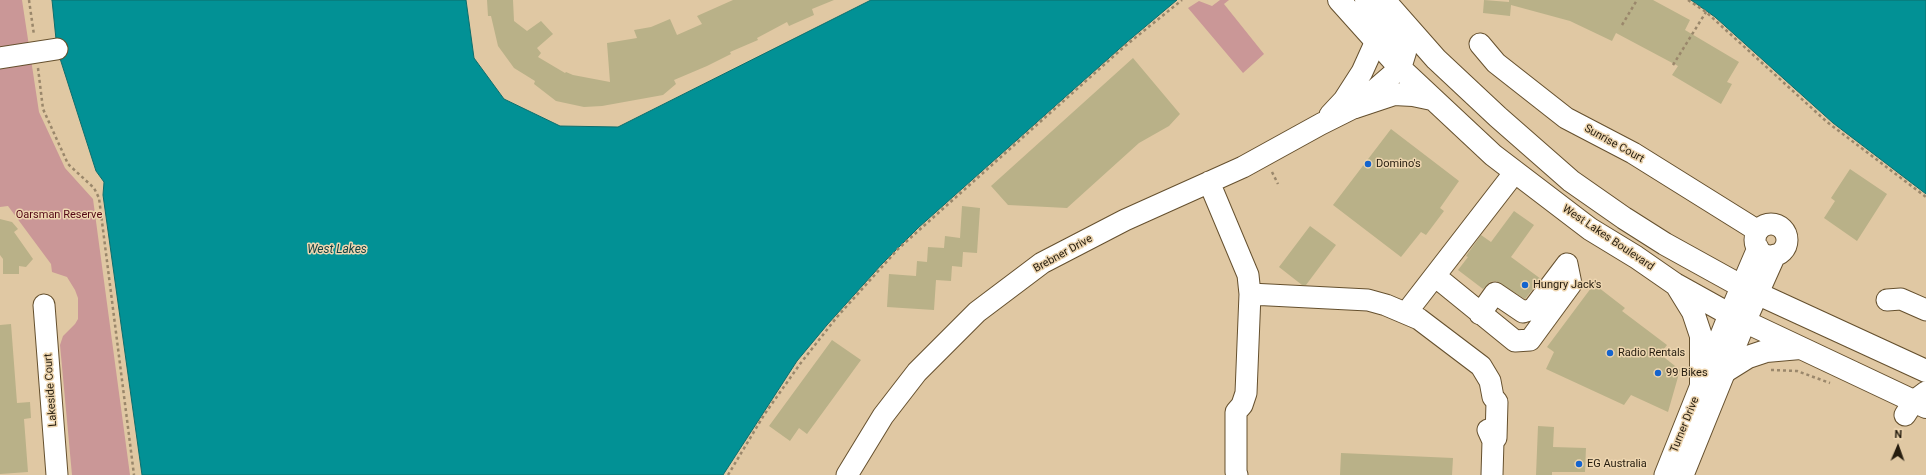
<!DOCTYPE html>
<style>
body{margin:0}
#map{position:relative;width:1926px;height:475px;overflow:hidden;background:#e0c8a3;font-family:Roboto,sans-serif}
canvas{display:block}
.north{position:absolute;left:1878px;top:427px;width:40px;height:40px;-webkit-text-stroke:3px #edd5af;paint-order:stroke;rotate:2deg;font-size:11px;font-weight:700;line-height:16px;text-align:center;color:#261d0f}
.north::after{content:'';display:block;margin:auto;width:14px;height:18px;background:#261d0f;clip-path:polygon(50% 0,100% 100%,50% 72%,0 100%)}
</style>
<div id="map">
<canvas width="1926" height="475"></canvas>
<div class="north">N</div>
</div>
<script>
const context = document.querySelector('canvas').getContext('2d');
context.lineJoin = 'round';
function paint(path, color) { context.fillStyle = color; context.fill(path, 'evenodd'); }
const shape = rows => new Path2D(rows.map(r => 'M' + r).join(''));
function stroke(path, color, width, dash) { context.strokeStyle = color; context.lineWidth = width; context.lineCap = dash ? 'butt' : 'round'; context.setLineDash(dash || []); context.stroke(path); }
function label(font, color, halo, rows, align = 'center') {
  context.font = font + ' Roboto,sans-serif'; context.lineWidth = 3; context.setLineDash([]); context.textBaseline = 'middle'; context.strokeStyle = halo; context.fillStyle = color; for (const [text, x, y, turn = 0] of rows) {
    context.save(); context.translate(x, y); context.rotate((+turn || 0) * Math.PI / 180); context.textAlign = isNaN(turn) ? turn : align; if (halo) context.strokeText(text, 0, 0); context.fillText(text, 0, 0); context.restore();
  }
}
paint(shape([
 [0,0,22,0,39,112,65,168,93,199,130,475,72,475,60,345,63,336,75,324,78,319,78,298,75,290,67,277,52,272,51,264,8,206,0,207],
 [1220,0,1229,0,1224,4,1264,54,1243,73,1188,8,1199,1,1212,6]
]), '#ca9797');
const water = shape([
 [52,0,466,0,474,58,504,99,560,126,618,127,871,0,1177,0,1127,42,918,228,882,264,827,325,797,361,723,475,142,475,103,195,104,182,96,171,57,49,52,0],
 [1691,0,1926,0,1926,194,1833,123,1715,17,1691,0]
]);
paint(water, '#029195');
stroke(water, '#0d6e6d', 1);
paint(shape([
 [487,0,513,0,514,21,527,31,541,21,553,34,537,48,541,53,538,57,565,73,566,72,573,75,610,82,607,43,637,38,634,30,651,27,670,19,677,35,702,24,697,16,733,0,834,0,812,9,814,15,789,26,787,22,757,38,758,40,730,52,731,54,707,66,674,80,676,84,663,95,602,106,584,107,556,101,534,84,535,81,514,68,498,46,491,16,488,16],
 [1484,0,1509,2,1509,0,1653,0,1690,20,1685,30,1739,62,1727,82,1732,84,1721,104,1672,75,1678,66,1616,33,1612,41,1570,21,1511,5,1510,16,1483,13],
 [1133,58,1180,114,1169,126,1139,143,1067,208,1008,205,991,186],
 [1391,129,1459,181,1440,208,1444,211,1426,235,1421,232,1401,257,1333,205],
 [1850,169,1887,194,1857,241,1824,218,1835,201,1831,198],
 [962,206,980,208,977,253,963,252,962,267,952,266,951,281,936,280,934,310,887,307,889,274,916,276,917,261,927,262,928,247,944,248,945,236,960,238],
 [1514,211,1534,225,1511,257,1541,279,1525,299,1496,281,1490,282,1483,289,1458,270,1468,257,1466,256,1481,235,1491,242],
 [0,219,12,222,18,229,14,232,33,259,26,267,19,266,19,274,3,274,3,259,0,255],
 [1310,226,1336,245,1306,285,1302,285,1279,267],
 [1594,284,1625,308,1622,311,1667,345,1660,354,1680,370,1668,412,1631,395,1624,405,1546,369,1554,352,1547,347],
 [11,324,17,403,30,402,31,418,24,419,28,472,0,474,0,325],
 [832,340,861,360,807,434,799,428,790,441,769,426],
 [1538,426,1554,427,1553,447,1586,448,1585,472,1552,472,1552,475,1536,475],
 [1341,453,1453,458,1452,475,1340,475]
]), '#b9b188');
const minor = shape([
 [1480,44,1496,63,1566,118,1633,153,1758,231],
 [0,58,57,49],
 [1330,115,1344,100,1362,72,1376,41],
 [1209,182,1248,275,1250,294,1246,393,1242,405,1236,412,1236,472,1237,475],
 '1755 240a16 16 0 1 1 32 0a16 16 0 1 1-32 0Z',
 [1435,276,1515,341,1530,340,1571,284,1567,264],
 [1250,294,1368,300,1386,305,1419,319,1481,366,1490,381,1493,397,1497,402,1496,438,1493,441],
 [1887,300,1901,299,1926,310],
 [44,305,57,475],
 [1406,313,1515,172],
 [1480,314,1495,293,1523,312,1533,309,1567,264],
 [1905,415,1914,401,1926,392],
 [1488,430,1493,441,1492,475],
 [847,475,883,416,917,372,977,312,1042,263,1125,220,1243,167,1321,124,1355,107,1400,68],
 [1665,475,1725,325,1758,248],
 [1683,475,1745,322,1775,255]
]);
const major = shape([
 [1339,0,1400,68,1493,155,1590,229,1636,257,1675,284,1729,314,1926,407],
 [1366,0,1400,42,1405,52,1400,68],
 [1384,0,1436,59,1498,117,1571,181,1624,218,1665,244,1741,286,1926,371],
 [1355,107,1394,94,1413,95,1432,99],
 [1677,286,1693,312,1701,336,1701,385],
 [1724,372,1748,357,1766,351,1800,348]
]);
stroke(minor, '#65502e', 23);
stroke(major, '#65502e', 24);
stroke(shape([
 [29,0,34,35],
 [1688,0,1706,12,1827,122,1926,197],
 [1622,25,1637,0],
 [1673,65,1706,12],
 [38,68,43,109,68,164,94,188,99,198,134,475],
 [1272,172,1278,184],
 [1771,370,1797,371,1830,383],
 [728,475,764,415,800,364,837,317,898,249,1125,46,1182,0]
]), '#9a876b', 2.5, [3, 3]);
stroke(minor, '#fff', 21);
stroke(major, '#fff', 22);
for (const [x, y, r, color] of [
 [1368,164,4,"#1464ce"],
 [1525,285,4,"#1464ce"],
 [1610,353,4,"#1464ce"],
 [1658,373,4,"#1464ce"],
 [1579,464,4,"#1464ce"]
]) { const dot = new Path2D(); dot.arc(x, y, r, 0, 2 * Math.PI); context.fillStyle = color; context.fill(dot); stroke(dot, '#edd5af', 1.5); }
label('11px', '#261d0f', '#edd5af', [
 ["Sunrise Court",1614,144,29],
 ["West Lakes Boulevard",1608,238,34],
 ["Brebner Drive",1063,254,-29],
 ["Lakeside Court",51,390,-94],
 ["Turner Drive",1685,425,-68]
]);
label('11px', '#261d0f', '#edd5af', [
 ["Domino's",1376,164],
 ["Hungry Jack's",1533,285],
 ["Radio Rentals",1618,353],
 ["99 Bikes",1666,373],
 ["EG Australia",1587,464]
], 'left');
label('11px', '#540916', '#edd5af', [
 ["Oarsman Reserve",59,215]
]);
label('italic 12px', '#0e4244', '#edd5af', [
 ["West Lakes",337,250]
]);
</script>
